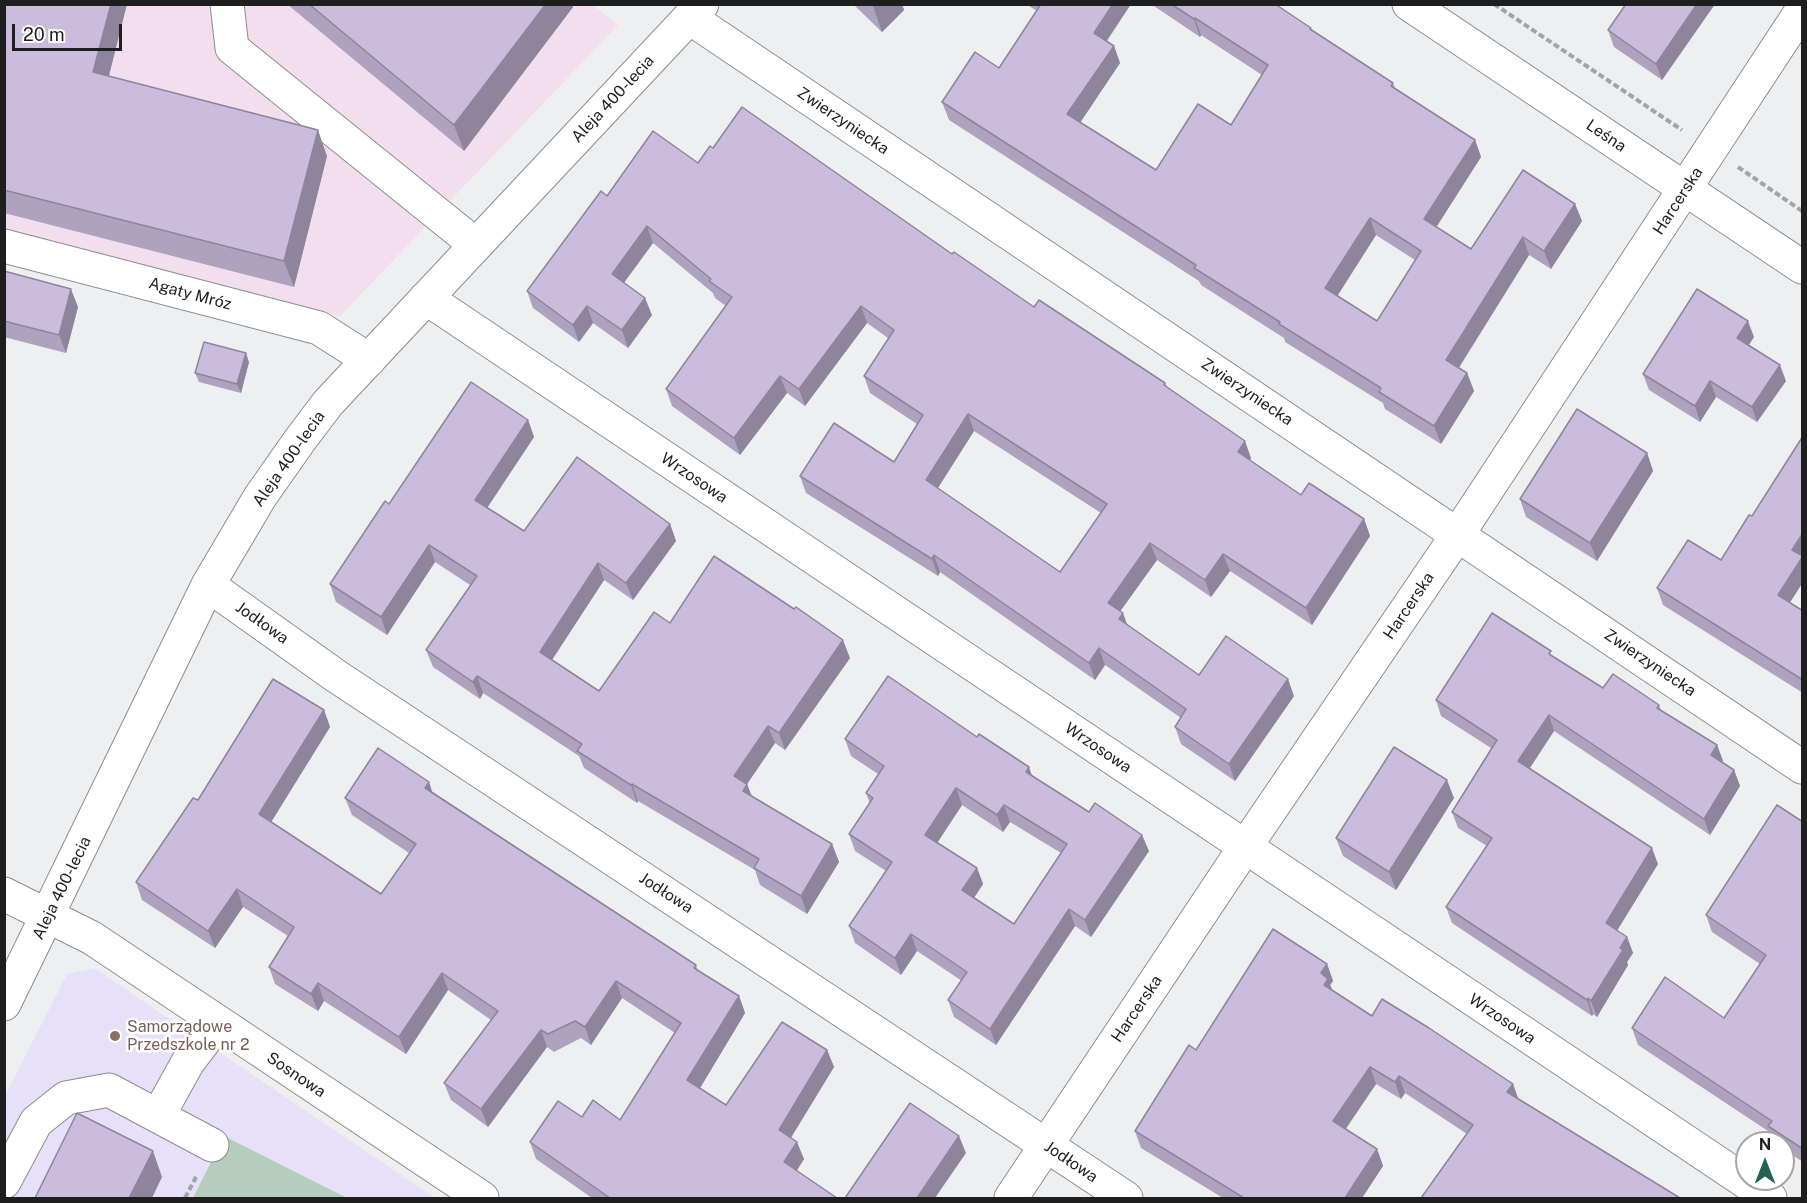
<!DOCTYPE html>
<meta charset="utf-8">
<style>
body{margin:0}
#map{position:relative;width:1807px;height:1203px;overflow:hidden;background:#eeeff0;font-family:"Public Sans",sans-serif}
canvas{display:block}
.frame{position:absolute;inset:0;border:6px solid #1e1e1f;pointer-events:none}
.north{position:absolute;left:1735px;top:1131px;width:60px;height:60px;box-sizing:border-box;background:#fff;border:2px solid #a5a5a5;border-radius:50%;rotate:0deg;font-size:16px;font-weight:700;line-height:24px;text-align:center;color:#1e1e1f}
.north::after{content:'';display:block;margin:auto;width:21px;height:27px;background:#216454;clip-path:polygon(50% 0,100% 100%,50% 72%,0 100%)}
.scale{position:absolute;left:12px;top:24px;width:110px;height:27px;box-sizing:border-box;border:3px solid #1e1e1f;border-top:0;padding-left:8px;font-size:18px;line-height:21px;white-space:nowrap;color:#1e1e1f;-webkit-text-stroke:4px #fff;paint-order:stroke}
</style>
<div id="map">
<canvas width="1807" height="1203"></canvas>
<div class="frame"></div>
<div class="north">N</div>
<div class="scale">20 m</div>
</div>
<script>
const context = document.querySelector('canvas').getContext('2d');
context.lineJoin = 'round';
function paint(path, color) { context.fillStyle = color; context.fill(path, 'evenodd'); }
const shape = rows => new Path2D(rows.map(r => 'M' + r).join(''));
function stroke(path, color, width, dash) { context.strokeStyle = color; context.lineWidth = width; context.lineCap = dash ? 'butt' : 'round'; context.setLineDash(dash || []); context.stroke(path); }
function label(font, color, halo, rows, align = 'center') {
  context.font = font + ' "Public Sans",sans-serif'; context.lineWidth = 5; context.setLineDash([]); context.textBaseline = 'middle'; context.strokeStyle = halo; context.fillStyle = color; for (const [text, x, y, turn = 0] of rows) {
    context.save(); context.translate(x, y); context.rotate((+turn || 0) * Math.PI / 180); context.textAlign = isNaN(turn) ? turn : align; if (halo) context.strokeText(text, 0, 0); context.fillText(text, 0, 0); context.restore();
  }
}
paint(shape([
 [591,4,618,25,340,316,5,230,4,5]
]), '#f2deee');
paint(shape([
 [94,968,435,1198,5,1198,4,1098,67,974]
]), '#e6e1f8');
paint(shape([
 [224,1136,347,1198,193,1198]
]), '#b6ccbd');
const minor = shape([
 [227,4,232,48,476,245],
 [1409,4,1802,267],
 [690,18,1802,767],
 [4,246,319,328,369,360],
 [426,298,1770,1198],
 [208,585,336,676,1126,1198],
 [4,894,92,938,482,1198],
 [4,1004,208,585,260,497,300,440,328,403,702,4],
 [158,1116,188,1062,218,1023],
 [4,1182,36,1122,66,1098,109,1090,212,1145],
 [1011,1198,1245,847,1458,534,1802,10]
]);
stroke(minor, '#8d8d8e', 35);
stroke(shape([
 [1494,4,1682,130],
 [1738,167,1802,211],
 [185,1198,197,1175]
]), '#a3a4a5', 4, [6, 3]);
stroke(minor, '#fff', 33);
paint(shape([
 [4,4,127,4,109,76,327,156,294,287,4,213],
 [287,4,573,4,573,7,464,151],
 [853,4,902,4,904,10,882,32],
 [1026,4,1131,4,1107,41,1114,46,1120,63,1080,122,1156,170,1231,125,1262,75,1201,35,1200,37,1151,4,1275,4,1313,31,1393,83,1395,88,1475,140,1481,157,1436,227,1471,249,1575,204,1582,221,1551,269,1529,255,1459,368,1467,373,1474,391,1441,444,1385,409,1383,403,1285,342,1284,338,1201,285,1199,281,949,120,942,102,999,68,1037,11],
 [1376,235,1415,260,1377,321,1337,296],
 [1715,4,1662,80,1614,47,1608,30],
 [698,163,952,254,1034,307,1165,383,1167,387,1251,458,1250,460,1301,495,1364,519,1370,536,1312,625,1230,571,1211,597,1157,560,1120,611,1127,624,1199,675,1294,696,1235,781,1181,744,1175,727,1181,718,1105,665,1095,680,940,572,938,576,806,493,800,476,894,462,917,424,870,393,864,376,888,338,867,323,805,406,787,393,740,455,672,406,666,389,726,306,715,298,713,293,653,243,624,282,652,315,628,348,593,323,579,342,533,308,527,291,607,196],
 [974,431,1101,513,1060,572,938,488],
 [4,271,78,307,66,353,4,337],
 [1754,337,1749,345,1786,381,1757,422,1716,397,1700,422,1649,390,1643,374],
 [249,362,241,393,199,382,195,373],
 [528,420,534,437,487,508,524,531,670,524,676,541,633,600,604,580,552,660,599,691,670,623,850,658,785,750,775,743,747,784,752,796,832,844,839,862,807,914,760,885,755,870,638,801,637,803,584,768,579,756,483,693,480,699,433,667,426,650,470,585,435,562,387,635,336,602,330,584,389,504],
 [1803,436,1803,582,1789,603,1803,611,1803,693,1663,605,1657,588,1721,560,1752,516],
 [1647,453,1653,471,1597,561,1526,517,1520,499],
 [1553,657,1603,688,1659,705,1661,710,1717,745,1723,761,1722,762,1734,770,1740,786,1710,835,1554,731,1529,769,1658,864,1617,930,1627,937,1633,953,1627,962,1628,965,1597,1017,1593,1014,1592,1016,1452,923,1446,907,1487,846,1458,828,1452,812,1491,748,1441,716,1436,700],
 [324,710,330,727,271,822,381,894,409,853,352,815,345,798,433,792,696,965,698,971,739,996,745,1013,700,1088,726,1105,827,1050,834,1067,791,1138,804,1159,796,1171,837,1198,592,1198,536,1159,530,1142,582,1117,620,1120,675,1033,622,998,591,1045,581,1038,554,1052,547,1047,488,1127,451,1100,444,1083,491,1020,448,990,406,1054,324,1001,318,1011,275,984,269,967,288,936,243,907,215,948,142,900,136,882,198,800],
 [845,739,1032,776,1149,851,1091,937,1075,926,996,1045,954,1017,948,1000,962,981,917,951,901,975,855,943,849,926,886,871,855,851,849,834,870,804,866,793,878,774,851,756],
 [962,805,1003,832,1010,822,1061,853,1014,924,974,898,983,884,977,868,937,842],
 [1454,798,1396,890,1343,856,1336,838],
 [1803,822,1803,1162,1783,1149,1783,1143,1774,1143,1771,1133,1638,1045,1632,1028,1724,1018,1760,964,1712,932,1706,915],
 [1327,964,1333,981,1330,985,1333,991,1372,1016,1513,1084,1518,1099,1467,1134,1405,1093,1401,1099,1376,1084,1346,1129,1377,1149,1383,1166,1362,1198,1223,1198,1141,1148,1135,1131,1196,1050]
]), '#afa2bf');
paint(shape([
 [111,4,127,4,103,98,93,72],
 [546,4,573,4,573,7,464,151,454,125],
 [874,4,902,4,904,10,882,32,873,6],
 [1113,4,1131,4,1100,50,1094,33],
 [1697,4,1715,4,1662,80,1656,64],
 [1195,18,1201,35,1200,37,1194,19],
 [1114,46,1120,63,1074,132,1067,114],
 [318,130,327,156,294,287,284,261],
 [1475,140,1481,157,1430,237,1424,219],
 [1575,204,1582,221,1551,269,1544,251],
 [1370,218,1376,235,1331,306,1325,288],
 [647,226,653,243,618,291,612,274],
 [1523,237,1529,255,1452,378,1446,360],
 [71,289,78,307,66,353,59,335],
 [645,298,652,315,628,348,622,330],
 [587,306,593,323,579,342,573,325],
 [861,306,867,323,805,406,799,389],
 [1748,321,1754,337,1743,353,1737,338],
 [246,353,249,362,241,393,237,384],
 [1780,365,1786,381,1757,422,1752,407],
 [1467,373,1474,391,1441,444,1434,426],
 [780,376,787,393,740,455,734,438],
 [1710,381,1716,397,1700,422,1695,406],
 [968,414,974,431,932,497,926,480],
 [528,420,534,437,481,517,475,500],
 [1245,441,1251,458,1244,469,1238,452],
 [1647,453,1653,471,1597,561,1590,543],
 [1364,519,1370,536,1312,625,1306,608],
 [670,524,676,541,633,600,626,583],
 [1803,533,1803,582,1784,612,1778,595,1792,550],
 [1150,543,1157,560,1114,620,1108,603],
 [429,545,435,562,387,635,381,617],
 [1223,554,1230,571,1211,597,1205,580],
 [934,555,940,572,938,576,932,559],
 [598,563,604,580,546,669,540,652],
 [1123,613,1129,630,1119,619],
 [843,640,850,658,785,750,779,733],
 [1099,648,1105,665,1095,680,1089,663],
 [477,676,483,693,480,699,473,682],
 [1288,679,1294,696,1235,781,1229,764],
 [324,710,330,727,265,832,259,814],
 [1549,715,1554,731,1524,777,1518,761],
 [768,726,775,743,747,784,753,801,749,808,734,776],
 [1717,745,1723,761,1717,771,1711,755],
 [1029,767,1035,784,1026,772],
 [1734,770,1740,786,1710,835,1704,819],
 [1447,780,1454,798,1396,890,1389,872],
 [429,782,435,800,425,788],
 [632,784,638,801,637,803,631,785],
 [956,788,962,805,932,851,925,835],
 [1004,805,1010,822,1003,832,997,815],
 [1142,835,1149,851,1091,937,1085,920],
 [832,844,839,862,807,914,801,896],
 [1652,848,1658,864,1612,939,1606,923],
 [977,868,983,884,968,907,962,890],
 [237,889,243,907,215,948,208,931],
 [1069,909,1075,926,996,1045,990,1029],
 [911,934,917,951,901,975,895,958],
 [1627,937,1633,953,1627,962,1628,965,1597,1017,1591,1001],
 [1327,964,1333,981,1330,985,1335,996,1330,1002,1321,973],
 [442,973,448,990,406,1054,399,1037],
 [616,981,622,998,591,1045,585,1027],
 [318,983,324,1001,318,1011,311,994],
 [739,996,745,1013,694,1098,687,1080],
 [1588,998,1593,1014,1592,1016,1587,1000],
 [541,1030,547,1047,488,1127,481,1109],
 [827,1050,834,1067,785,1147,779,1130],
 [1370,1067,1376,1084,1339,1138,1333,1121],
 [1399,1076,1405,1093,1401,1099,1395,1082],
 [1513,1084,1519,1101,1507,1092],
 [959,1136,966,1153,935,1198,917,1198],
 [797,1142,804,1159,791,1180,784,1162],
 [1377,1149,1383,1166,1362,1198,1345,1198],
 [153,1151,162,1177,152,1198,129,1198]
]), '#8e849b');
const building = shape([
 [4,4,111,4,93,72,318,130,284,261,4,190,4,4],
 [309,4,546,4,454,125,309,4],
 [1041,4,1113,4,1094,33,1114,46,1067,114,1156,170,1198,104,1231,125,1268,65,1195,18,1194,19,1171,4,1275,4,1311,28,1310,29,1393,83,1391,86,1475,140,1424,219,1471,249,1523,170,1575,204,1544,251,1523,237,1446,360,1467,373,1434,426,1379,392,1381,388,1279,324,1280,322,1194,268,1196,265,942,102,975,52,999,68,1041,4],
 [1370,218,1421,251,1377,321,1325,288,1370,218],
 [1626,4,1697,4,1656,64,1608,30,1626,4],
 [742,107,952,254,954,252,1034,307,1039,300,1165,383,1164,385,1245,441,1238,452,1301,495,1309,483,1364,519,1306,608,1223,554,1205,580,1150,543,1108,603,1123,613,1119,619,1199,675,1226,636,1288,679,1229,764,1175,727,1186,709,1099,648,1089,663,934,555,932,559,800,476,834,423,894,462,923,415,864,376,894,330,861,306,799,389,780,376,734,438,666,389,732,297,709,281,711,279,647,226,612,274,645,298,622,330,587,306,573,325,527,291,601,191,607,196,653,131,698,163,710,146,713,148,742,107],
 [968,414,1107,504,1060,572,926,480,968,414],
 [4,271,71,289,59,335,4,321,4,271],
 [1697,289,1748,321,1737,338,1780,365,1752,407,1710,381,1695,406,1643,374,1697,289],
 [204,342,246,353,237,384,195,373,204,342],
 [471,382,528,420,475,500,524,531,577,457,670,524,626,583,598,563,540,652,599,691,654,612,670,623,714,556,794,609,796,607,843,640,779,733,768,726,734,776,747,784,743,791,832,844,801,896,754,868,759,859,632,784,631,785,577,751,582,744,477,676,473,682,426,650,477,576,429,545,381,617,330,584,385,501,389,504,471,382],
 [1577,409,1647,453,1590,543,1520,499,1577,409],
 [1803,436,1803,533,1792,550,1803,556,1778,595,1803,611,1803,680,1657,588,1688,540,1721,560,1749,515,1752,516,1803,436],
 [1492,613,1551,651,1549,654,1603,688,1613,674,1659,705,1657,708,1717,745,1711,755,1734,770,1704,819,1549,715,1518,761,1652,848,1606,923,1627,937,1620,948,1623,950,1591,1001,1588,998,1587,1000,1446,907,1492,838,1452,812,1497,740,1436,700,1492,613],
 [888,676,977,737,979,734,1029,767,1026,772,1089,812,1095,803,1142,835,1085,920,1069,909,990,1029,948,1000,967,972,911,934,895,958,849,926,892,862,849,834,873,798,866,793,884,766,845,739,888,676],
 [956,788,997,815,1004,805,1067,844,1014,924,962,890,977,868,925,835,956,788],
 [273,679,324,710,259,814,381,894,416,844,345,798,378,748,429,782,425,788,696,965,694,968,739,996,687,1080,726,1105,782,1022,827,1050,779,1130,797,1142,784,1162,837,1198,610,1198,530,1142,558,1101,582,1117,593,1100,620,1120,681,1023,616,981,585,1027,575,1021,548,1034,541,1030,481,1109,444,1083,498,1011,442,973,399,1037,318,983,311,994,269,967,294,927,237,889,208,931,136,882,193,798,198,800,273,679],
 [1394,747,1447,780,1389,872,1336,838,1394,747],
 [1777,805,1803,822,1803,1149,1768,1126,1772,1121,1632,1028,1665,977,1724,1018,1766,955,1706,915,1777,805],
 [1273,929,1327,964,1321,973,1328,979,1324,985,1372,1016,1382,999,1429,1028,1513,1084,1507,1092,1680,1198,1421,1198,1473,1125,1399,1076,1395,1082,1370,1067,1333,1121,1377,1149,1345,1198,1244,1198,1135,1131,1189,1045,1196,1050,1273,929],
 [910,1103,959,1136,917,1198,845,1198,910,1103],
 [77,1113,153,1151,129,1198,35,1198,77,1113]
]);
paint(building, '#cbbcde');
stroke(building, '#8e849b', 1.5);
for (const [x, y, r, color] of [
 [115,1036,6,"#8d6e63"]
]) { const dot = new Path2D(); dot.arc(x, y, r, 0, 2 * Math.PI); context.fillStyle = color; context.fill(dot); stroke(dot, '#fff', 2); }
label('16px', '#1e1e1f', '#fff', [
 ["Aleja 400-lecia",613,99,-47],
 ["Zwierzyniecka",843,121,34],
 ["Leśna",1606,136,34],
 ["Harcerska",1678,201,-57],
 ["Agaty Mróz",190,294,15],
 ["Zwierzyniecka",1247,392,34],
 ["Aleja 400-lecia",289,459,-55],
 ["Wrzosowa",694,478,34],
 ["Harcerska",1409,606,-56],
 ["Jodłowa",262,623,35],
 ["Zwierzyniecka",1650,663,34],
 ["Wrzosowa",1098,748,34],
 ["Aleja 400-lecia",62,888,-64],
 ["Jodłowa",666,893,33],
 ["Harcerska",1137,1009,-56],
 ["Wrzosowa",1502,1019,34],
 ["Sosnowa",296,1075,34],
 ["Jodłowa",1071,1162,34]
]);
label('16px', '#785e54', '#fff', [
 ["Samorządowe",127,1027],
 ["Przedszkole nr 2",127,1045]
], 'left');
</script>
